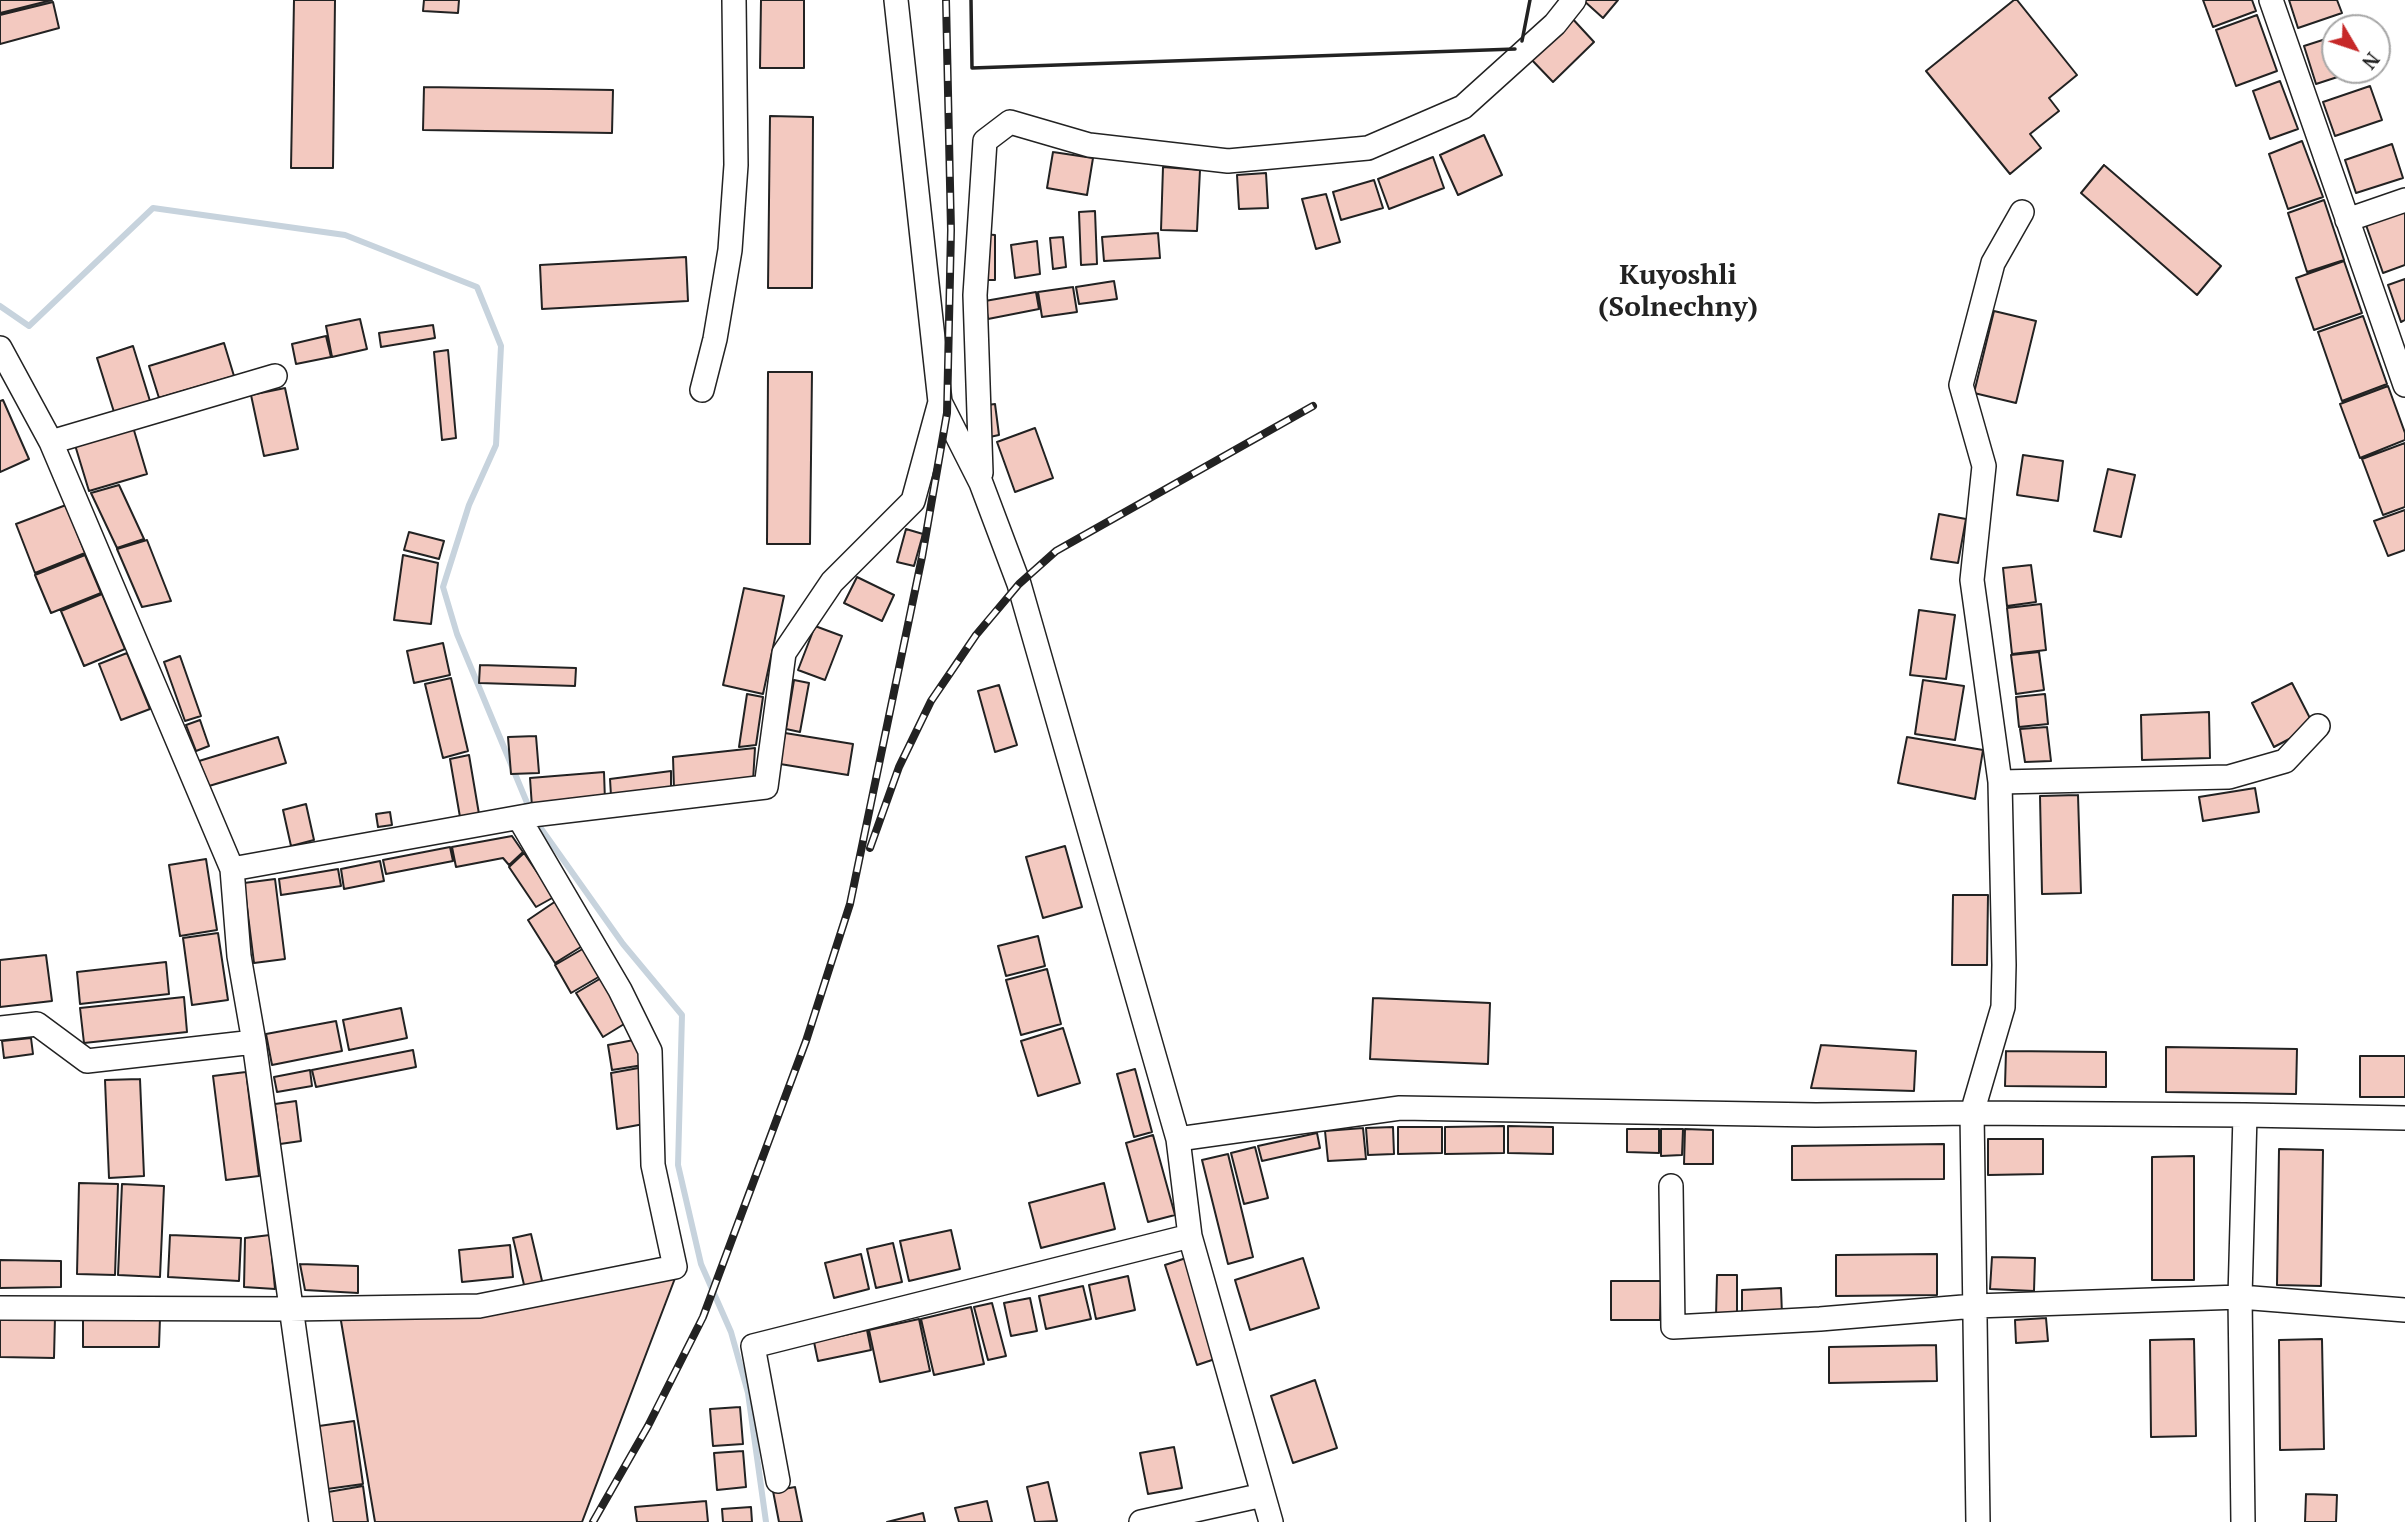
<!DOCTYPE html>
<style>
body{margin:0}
#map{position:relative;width:2405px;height:1522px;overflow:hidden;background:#fff;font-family:"PT Serif",serif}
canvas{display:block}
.north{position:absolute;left:2321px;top:14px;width:70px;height:70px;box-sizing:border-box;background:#fff;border:2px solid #a7a7a7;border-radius:50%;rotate:129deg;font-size:19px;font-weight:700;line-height:28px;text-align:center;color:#222}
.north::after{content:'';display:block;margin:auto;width:24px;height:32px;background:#c62828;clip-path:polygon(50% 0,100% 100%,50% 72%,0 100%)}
</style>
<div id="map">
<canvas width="2405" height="1522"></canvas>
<div class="north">N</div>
</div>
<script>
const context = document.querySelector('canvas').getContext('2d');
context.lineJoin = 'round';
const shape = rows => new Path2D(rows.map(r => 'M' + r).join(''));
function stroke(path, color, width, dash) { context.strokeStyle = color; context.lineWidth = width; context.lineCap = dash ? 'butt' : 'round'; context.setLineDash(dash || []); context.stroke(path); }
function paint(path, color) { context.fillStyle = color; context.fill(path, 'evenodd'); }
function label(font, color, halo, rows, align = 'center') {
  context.font = font + ' "PT Serif",serif'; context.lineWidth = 5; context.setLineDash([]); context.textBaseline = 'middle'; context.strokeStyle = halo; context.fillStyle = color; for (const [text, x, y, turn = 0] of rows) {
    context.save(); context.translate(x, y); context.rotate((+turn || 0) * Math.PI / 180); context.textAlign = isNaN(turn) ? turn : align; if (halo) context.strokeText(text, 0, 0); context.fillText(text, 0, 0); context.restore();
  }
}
stroke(shape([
 [0,306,29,326,153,208,345,235,477,287,501,346,496,445,469,505,443,587,457,634,530,810],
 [535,820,623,944,682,1015,678,1165,701,1264,731,1332,748,1393,766,1522]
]), '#c7d3dd', 6);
const building = shape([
 [0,0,52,0,0,13,0,0],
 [294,0,335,0,333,168,291,168,294,0],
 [424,0,459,0,458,13,423,11,424,0],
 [761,0,804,0,804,68,760,68,761,0],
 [1583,0,1618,0,1603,18,1583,0],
 [2014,0,2017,0,2077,75,2049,98,2059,111,2030,134,2041,148,2010,174,1926,71,2014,0],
 [2203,0,2252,0,2256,11,2213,27,2203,0],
 [2289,0,2337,0,2342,13,2298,28,2289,0],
 [53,2,59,28,0,44,0,15,53,2],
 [2257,15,2277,71,2236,86,2216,30,2257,15],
 [1570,16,1594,42,1553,82,1529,57,1570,16],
 [2335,36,2335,70,2359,70,2316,84,2304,46,2335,36],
 [2280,81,2298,129,2270,139,2253,91,2280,81],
 [2370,86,2382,120,2335,136,2323,102,2370,86],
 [424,87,613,90,612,133,423,130,424,87],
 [770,116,813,117,812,288,768,288,770,116],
 [1484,135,1502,175,1458,195,1440,155,1484,135],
 [2302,141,2323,197,2288,209,2269,154,2302,141],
 [2392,144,2403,178,2356,193,2345,160,2392,144],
 [1053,152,1093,158,1087,195,1047,188,1053,152],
 [1433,157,1444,188,1389,209,1378,179,1433,157],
 [2104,165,2221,266,2197,295,2081,193,2104,165],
 [1163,167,1200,170,1197,231,1161,230,1163,167],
 [1266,173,1268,208,1239,209,1237,175,1266,173],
 [1374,180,1383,208,1341,220,1333,192,1374,180],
 [1326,194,1340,242,1316,249,1302,199,1326,194],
 [2324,200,2344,260,2307,272,2288,213,2324,200],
 [1095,211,1097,264,1081,265,1079,212,1095,211],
 [2405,211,2405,265,2383,273,2366,225,2405,211],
 [1158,233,1160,258,1104,261,1102,237,1158,233],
 [983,234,995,235,995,280,983,280,983,234],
 [1063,237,1066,267,1053,269,1050,238,1063,237],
 [1037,241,1040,274,1015,278,1011,245,1037,241],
 [686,257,688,301,542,309,540,265,686,257],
 [2344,261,2362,313,2314,330,2296,278,2344,261],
 [2405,279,2405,320,2401,322,2388,285,2405,279],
 [1114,281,1117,299,1079,304,1076,287,1114,281],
 [1073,287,1077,312,1042,317,1038,292,1073,287],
 [1036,292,1039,309,988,319,985,301,1036,292],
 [1994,311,2036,321,2016,403,1974,393,1994,311],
 [2363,316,2387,384,2342,401,2318,332,2363,316],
 [360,319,367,349,332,357,326,326,360,319],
 [433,325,435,338,381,347,379,333,433,325],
 [326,336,331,357,296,364,292,344,326,336],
 [224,343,234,376,159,398,149,366,224,343],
 [133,346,150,401,114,412,97,358,133,346],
 [448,350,456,438,442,440,434,352,448,350],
 [768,372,812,372,810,544,767,544,768,372],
 [2388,386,2405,433,2405,440,2360,458,2340,404,2388,386],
 [285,388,298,449,264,456,251,395,285,388],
 [3,400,29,459,0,472,0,401,3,400],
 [995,404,999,435,985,438,980,406,995,404],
 [133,427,147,474,89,491,75,445,133,427],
 [1035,428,1053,478,1015,492,997,442,1035,428],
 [2405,443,2405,507,2383,515,2362,459,2405,443],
 [2023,455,2063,461,2058,501,2017,495,2023,455],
 [2108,469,2135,475,2121,537,2094,531,2108,469],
 [119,485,144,539,117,548,91,493,119,485],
 [66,505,85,553,35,573,16,524,66,505],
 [2405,510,2405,550,2388,556,2374,521,2405,510],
 [1939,514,1966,519,1958,563,1931,559,1939,514],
 [906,529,923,534,914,566,897,562,906,529],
 [409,532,444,541,439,559,404,550,409,532],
 [147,540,171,601,142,607,117,549,147,540],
 [85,555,101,593,51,613,35,575,85,555],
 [403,555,438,563,431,624,394,620,403,555],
 [2031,565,2036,602,2007,606,2003,568,2031,565],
 [857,577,894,595,882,621,844,603,857,577],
 [744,588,784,596,763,694,723,685,744,588],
 [102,594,125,649,84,666,61,611,102,594],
 [2041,604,2046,650,2012,654,2007,608,2041,604],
 [1919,610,1955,615,1946,679,1910,675,1919,610],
 [815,626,842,636,825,680,798,670,815,626],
 [443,643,450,675,414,683,407,651,443,643],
 [2039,652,2044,690,2016,694,2011,655,2039,652],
 [127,653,150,709,121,720,99,664,127,653],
 [180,656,201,716,185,721,164,662,180,656],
 [480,665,576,668,575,686,479,683,480,665],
 [451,678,468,751,443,758,425,684,451,678],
 [794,680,809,683,800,732,786,729,794,680],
 [1923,680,1964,686,1955,740,1915,734,1923,680],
 [2292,683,2314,726,2274,747,2252,703,2292,683],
 [999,685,1017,745,995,752,978,691,999,685],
 [747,694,763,697,756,745,739,747,747,694],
 [2045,694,2048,724,2019,727,2016,697,2045,694],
 [2209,712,2210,758,2142,760,2141,715,2209,712],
 [200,720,209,746,196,751,186,725,200,720],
 [2047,727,2051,761,2025,762,2020,729,2047,727],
 [785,733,853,744,848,775,780,764,785,733],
 [536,736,539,773,511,774,508,737,536,736],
 [278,737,286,763,209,786,199,761,278,737],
 [1907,737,1983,750,1975,799,1898,783,1907,737],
 [755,748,753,781,674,789,673,757,755,748],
 [469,755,479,814,460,817,450,759,469,755],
 [671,771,671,789,611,796,610,779,671,771],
 [604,772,605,801,532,807,530,778,604,772],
 [2255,788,2259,812,2203,821,2199,797,2255,788],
 [2078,795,2081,893,2042,894,2040,796,2078,795],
 [306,804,314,840,291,846,283,810,306,804],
 [390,812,392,825,378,827,376,814,390,812],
 [512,836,523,852,509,865,503,858,456,867,452,847,512,836],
 [1065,846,1082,907,1043,918,1026,857,1065,846],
 [450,847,453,861,386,874,383,860,450,847],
 [524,853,554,897,536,907,509,867,524,853],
 [206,859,217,930,180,936,169,865,206,859],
 [380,861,384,881,344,889,341,869,380,861],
 [338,869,341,886,281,895,279,879,338,869],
 [275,879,285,959,254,963,244,883,275,879],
 [1953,895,1988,895,1987,965,1952,965,1953,895],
 [556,901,584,945,555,963,528,920,556,901],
 [218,933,228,1000,192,1005,183,938,218,933],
 [1038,936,1045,966,1006,976,998,946,1038,936],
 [586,947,602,975,571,993,555,965,586,947],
 [46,955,52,1001,0,1007,0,960,46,955],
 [166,962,169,994,80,1004,77,972,166,962],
 [1047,969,1061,1024,1021,1035,1006,980,1047,969],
 [603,977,629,1021,603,1037,576,993,603,977],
 [184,997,187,1032,84,1043,80,1008,184,997],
 [1373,998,1490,1003,1488,1064,1370,1059,1373,998],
 [401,1008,407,1038,349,1050,343,1020,401,1008],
 [336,1021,342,1051,272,1065,266,1034,336,1021],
 [1063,1028,1080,1083,1038,1096,1021,1041,1063,1028],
 [31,1038,33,1054,4,1058,2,1041,31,1038],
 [639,1039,643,1065,612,1070,608,1045,639,1039],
 [1821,1045,1916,1051,1914,1091,1811,1088,1821,1045],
 [2166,1047,2297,1049,2296,1094,2166,1092,2166,1047],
 [413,1050,416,1067,316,1087,312,1070,413,1050],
 [2006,1051,2106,1052,2106,1087,2005,1086,2006,1051],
 [2360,1056,2405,1056,2405,1097,2360,1097,2360,1056],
 [644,1067,649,1123,617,1129,611,1073,644,1067],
 [1135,1069,1152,1132,1134,1137,1117,1074,1135,1069],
 [310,1070,312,1086,277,1092,274,1077,310,1070],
 [246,1072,259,1176,226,1180,213,1076,246,1072],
 [140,1079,144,1176,109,1178,105,1080,140,1079],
 [296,1101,301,1141,280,1144,275,1104,296,1101],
 [1504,1126,1504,1153,1445,1154,1445,1127,1504,1126],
 [1508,1126,1553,1127,1553,1154,1508,1153,1508,1126],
 [1393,1127,1394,1154,1368,1155,1366,1128,1393,1127],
 [1398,1127,1442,1127,1442,1153,1398,1154,1398,1127],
 [1363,1128,1366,1159,1328,1161,1325,1131,1363,1128],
 [1627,1129,1659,1129,1659,1153,1627,1152,1627,1129],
 [1661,1129,1683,1129,1682,1155,1661,1156,1661,1129],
 [1685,1129,1713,1130,1713,1164,1684,1164,1685,1129],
 [1317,1133,1320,1148,1262,1161,1258,1146,1317,1133],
 [1153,1135,1175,1215,1148,1222,1126,1143,1153,1135],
 [1988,1139,2043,1139,2043,1174,1988,1175,1988,1139],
 [1944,1144,1944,1179,1792,1180,1792,1146,1944,1144],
 [1255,1147,1268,1198,1244,1204,1231,1153,1255,1147],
 [2279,1149,2323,1150,2321,1286,2277,1285,2279,1149],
 [1228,1154,1253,1257,1228,1264,1202,1160,1228,1154],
 [2194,1156,2194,1280,2152,1280,2152,1157,2194,1156],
 [79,1183,118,1184,115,1275,77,1274,79,1183],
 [1104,1183,1115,1229,1041,1248,1029,1203,1104,1183],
 [122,1184,164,1186,160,1277,118,1275,122,1184],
 [951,1230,960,1269,909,1281,900,1241,951,1230],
 [531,1234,543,1285,525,1289,513,1238,531,1234],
 [170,1235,241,1238,239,1281,168,1277,170,1235],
 [270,1235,275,1289,244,1287,245,1238,270,1235],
 [893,1243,902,1282,876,1288,867,1249,893,1243],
 [510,1245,513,1277,462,1282,459,1250,510,1245],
 [861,1254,869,1289,834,1298,825,1263,861,1254],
 [1937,1254,1937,1295,1836,1296,1836,1255,1937,1254],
 [1992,1257,2035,1258,2034,1291,1990,1289,1992,1257],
 [1186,1258,1218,1358,1197,1365,1165,1265,1186,1258],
 [1303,1258,1319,1308,1250,1330,1235,1280,1303,1258],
 [0,1260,61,1261,61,1287,0,1288,0,1260],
 [300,1264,358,1266,358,1293,305,1290,300,1264],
 [677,1273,582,1522,375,1522,340,1315,677,1273],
 [1717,1275,1737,1275,1737,1317,1716,1317,1717,1275],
 [1128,1276,1135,1310,1096,1319,1089,1285,1128,1276],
 [1611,1281,1661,1281,1660,1320,1611,1320,1611,1281],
 [1083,1286,1091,1319,1046,1329,1039,1296,1083,1286],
 [1781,1288,1782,1315,1742,1316,1742,1290,1781,1288],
 [1030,1298,1037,1331,1011,1336,1004,1303,1030,1298],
 [992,1303,1006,1356,988,1360,974,1307,992,1303],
 [971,1307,984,1364,934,1375,921,1319,971,1307],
 [0,1317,55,1317,54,1358,0,1357,0,1317],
 [83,1317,160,1318,159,1347,83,1347,83,1317],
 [2046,1318,2048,1341,2016,1343,2015,1320,2046,1318],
 [919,1319,930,1371,880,1382,869,1330,919,1319],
 [867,1330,871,1350,818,1361,814,1342,867,1330],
 [2194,1339,2196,1436,2151,1437,2150,1340,2194,1339],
 [2322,1339,2324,1449,2280,1450,2279,1340,2322,1339],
 [1936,1345,1937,1381,1829,1383,1829,1347,1936,1345],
 [1315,1380,1337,1448,1293,1463,1271,1396,1315,1380],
 [740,1407,743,1444,713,1446,710,1409,740,1407],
 [354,1421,363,1484,327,1489,319,1426,354,1421],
 [1174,1447,1182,1488,1148,1494,1140,1453,1174,1447],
 [743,1451,746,1487,717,1490,714,1453,743,1451],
 [1048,1482,1057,1521,1035,1522,1027,1487,1048,1482],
 [363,1486,368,1522,332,1522,328,1492,363,1486],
 [795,1487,802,1522,779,1522,773,1491,795,1487],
 [2306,1494,2337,1495,2336,1522,2305,1522,2306,1494],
 [706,1501,708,1522,637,1522,635,1507,706,1501],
 [987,1501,992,1522,959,1522,955,1508,987,1501],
 [751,1507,752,1522,723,1522,722,1509,751,1507],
 [923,1513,925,1522,887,1522,923,1513]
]);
paint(building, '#f3c9c0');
stroke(building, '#222', 2);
const minor = shape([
 [2271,0,2405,385],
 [2347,220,2405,200],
 [0,348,51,442,232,869,239,956,254,1042,321,1522],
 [702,390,715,339,730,250,736,165,734,0],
 [940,402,981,483,1019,584,1178,1139,1190,1236,1271,1522],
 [51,442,275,376],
 [981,473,975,295,985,141,1010,122,1089,145,1228,161,1368,148,1463,107,1555,24,1574,0],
 [2000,782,2229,777,2285,761,2318,726],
 [232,869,532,815,766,787,784,653,832,582,913,501,940,402,896,0],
 [0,1028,37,1024,87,1061,254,1042],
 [1178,1139,1400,1108,1816,1115,1972,1113,2245,1115],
 [1671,1186,1673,1327,1820,1319,1975,1306,2240,1297,2405,1310],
 [0,1308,290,1309,479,1306,675,1267,653,1165,650,1051,620,990,519,818],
 [778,1481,753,1346,1190,1236],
 [1141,1522,1263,1495],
 [1978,1522,1972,1113,2003,1007,2004,965,2000,782,1972,580,1984,466,1961,385,1993,263,2022,212],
 [2243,1522,2240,1297,2245,1115,2405,1118]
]);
stroke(minor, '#222', 26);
stroke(minor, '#fff', 23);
const rail = shape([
 [870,848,899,767,931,701,976,635,1019,584,1056,551,1313,406],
 [593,1522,648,1426,703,1317,806,1041,850,904,922,557,947,413,951,230,946,0]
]);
stroke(rail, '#222', 8);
stroke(rail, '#fff', 5, [16]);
stroke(shape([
 [971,0,972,68,1515,49],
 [1522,41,1530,0]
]), '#222', 3.5);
label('bold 28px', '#222', '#fff', [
 ["Kuyoshli",1678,276],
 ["(Solnechny)",1678,308]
]);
</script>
